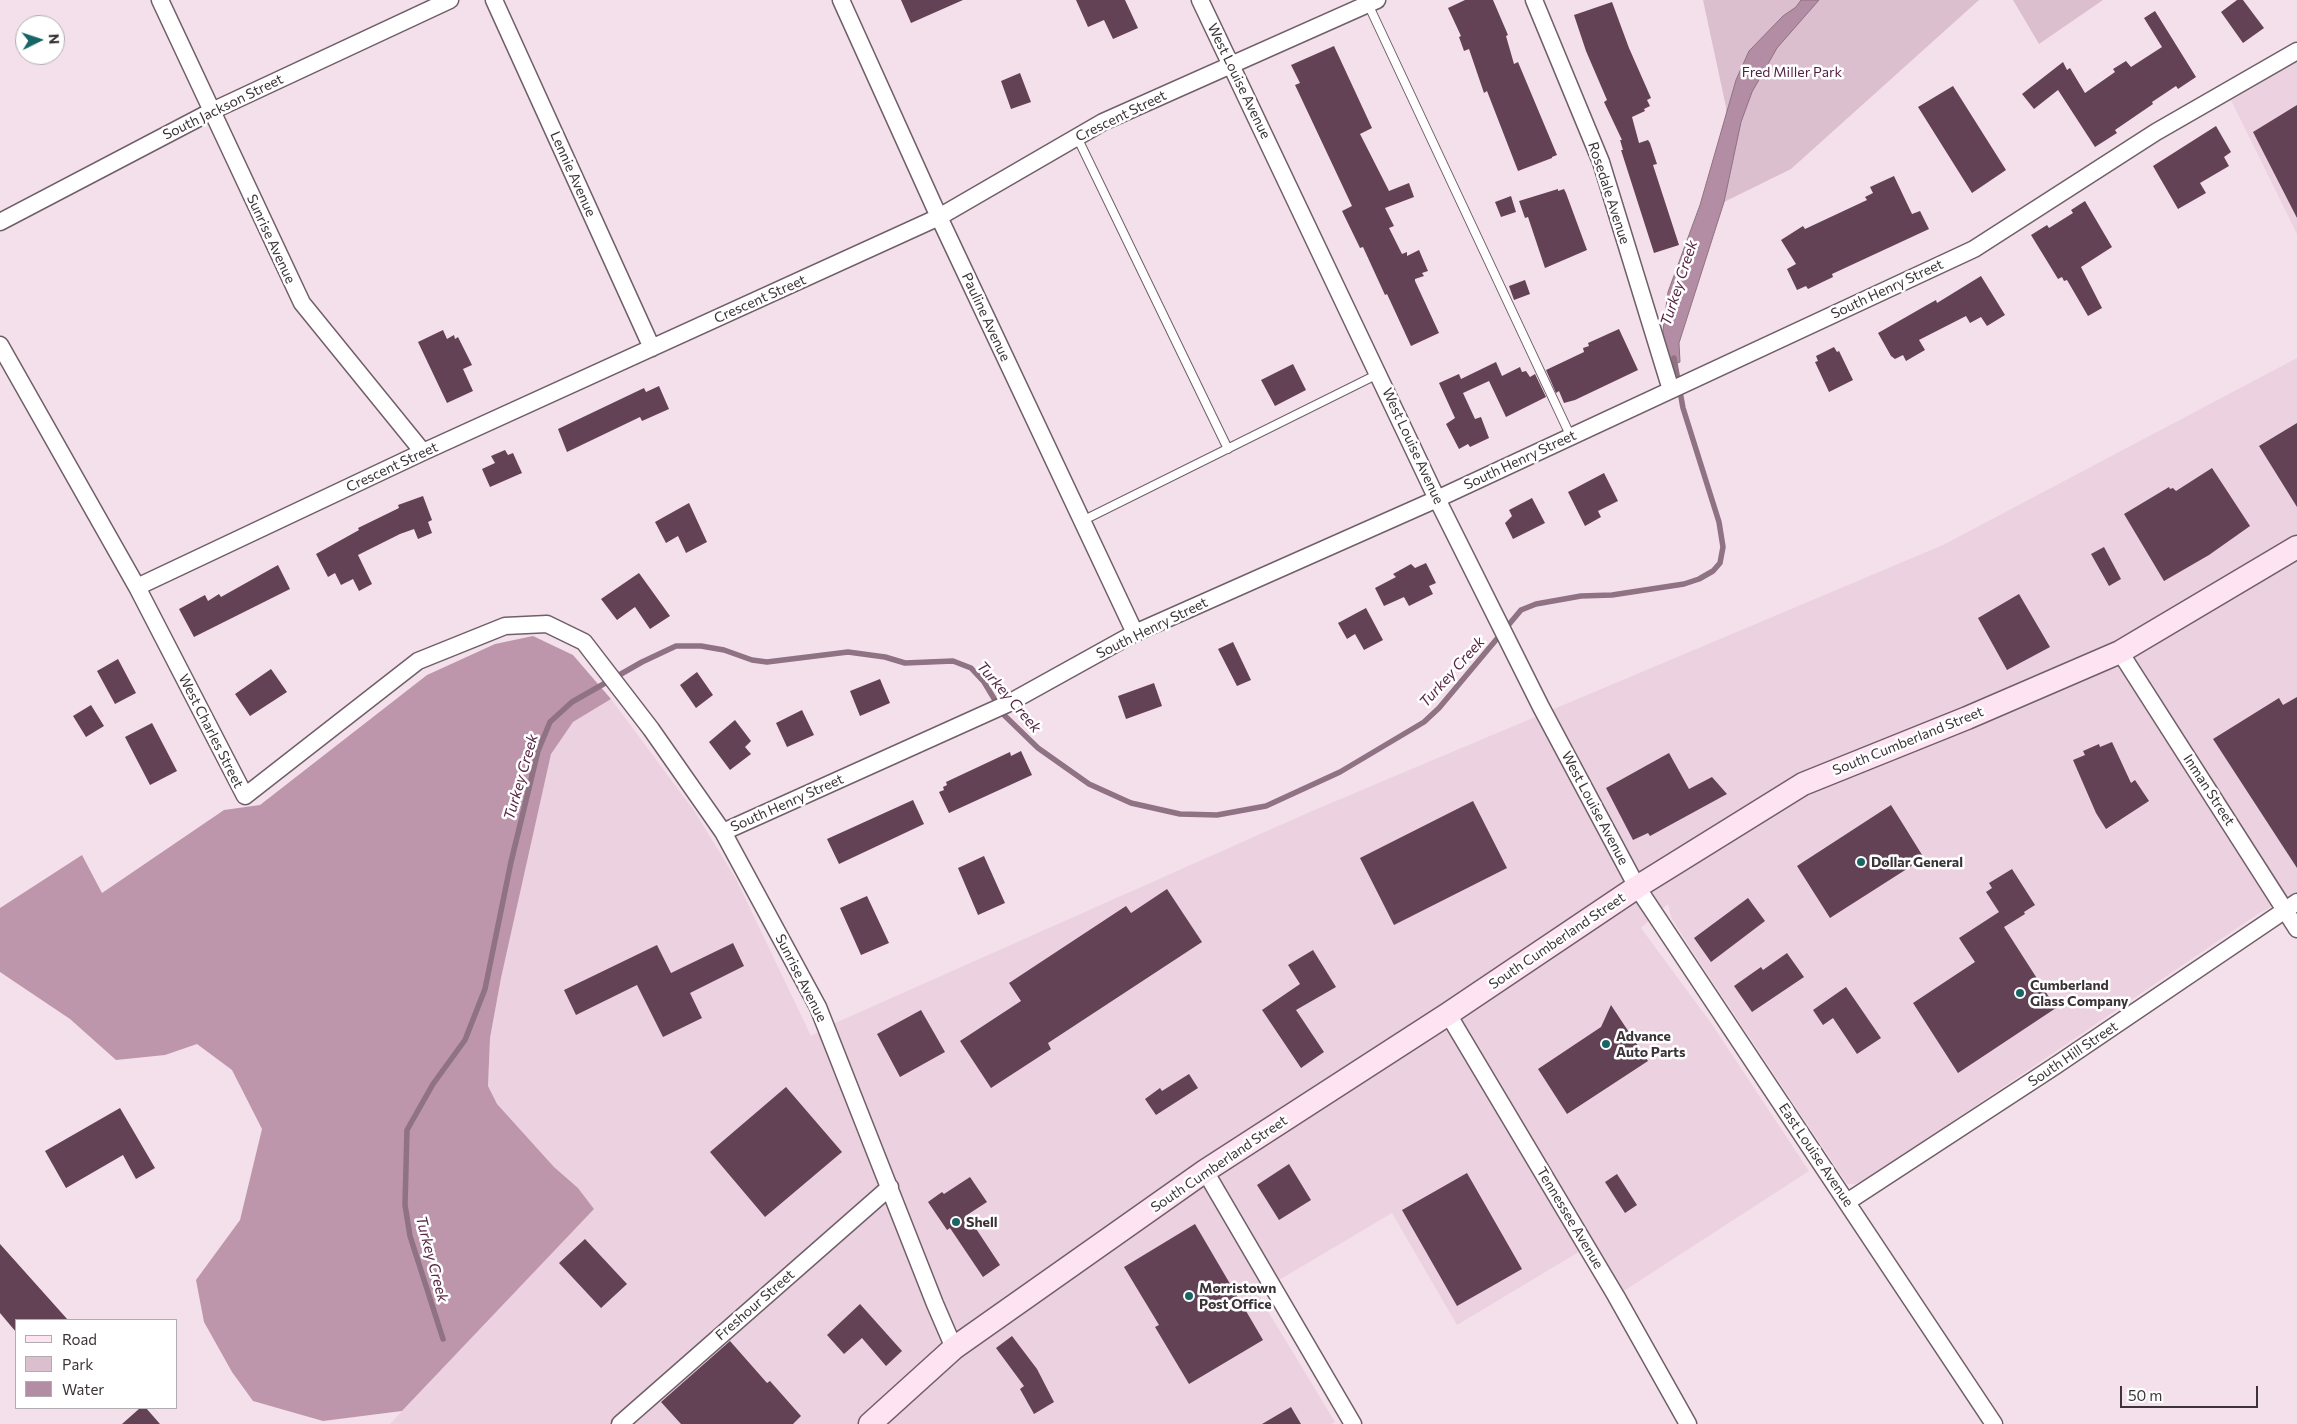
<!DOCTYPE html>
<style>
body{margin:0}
#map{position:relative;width:2297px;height:1424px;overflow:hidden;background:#f4e0eb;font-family:Commissioner,sans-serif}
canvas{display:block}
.legend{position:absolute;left:15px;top:1319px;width:162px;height:90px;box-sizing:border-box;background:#fff;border:1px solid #b1adaf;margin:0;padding:6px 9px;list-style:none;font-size:15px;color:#3b3337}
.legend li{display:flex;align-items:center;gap:10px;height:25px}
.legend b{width:25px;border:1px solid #b1adaf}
.north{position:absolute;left:15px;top:15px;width:50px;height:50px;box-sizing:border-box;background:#fff;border:1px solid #b1adaf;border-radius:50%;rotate:86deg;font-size:14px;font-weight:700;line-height:20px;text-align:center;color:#3b3337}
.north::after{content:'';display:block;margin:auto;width:18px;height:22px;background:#176665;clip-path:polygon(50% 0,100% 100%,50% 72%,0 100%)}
.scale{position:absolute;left:2120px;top:1386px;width:138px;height:22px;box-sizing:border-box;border:2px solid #3b3337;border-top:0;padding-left:6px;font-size:15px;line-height:18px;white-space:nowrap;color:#3b3337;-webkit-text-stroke:4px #fff;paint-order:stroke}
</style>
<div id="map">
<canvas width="2297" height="1424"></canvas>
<ul class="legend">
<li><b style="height:6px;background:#fee4f3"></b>Road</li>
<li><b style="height:14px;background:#dcbfcf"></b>Park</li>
<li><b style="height:14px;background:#b38da3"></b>Water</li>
</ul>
<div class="north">N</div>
<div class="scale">50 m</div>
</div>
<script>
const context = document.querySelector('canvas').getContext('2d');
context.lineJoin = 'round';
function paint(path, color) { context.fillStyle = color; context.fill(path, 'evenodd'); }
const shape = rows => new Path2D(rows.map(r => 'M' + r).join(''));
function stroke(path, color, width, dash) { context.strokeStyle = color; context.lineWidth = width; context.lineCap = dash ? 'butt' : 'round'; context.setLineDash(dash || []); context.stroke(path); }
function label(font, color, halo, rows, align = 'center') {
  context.font = font + ' Commissioner,sans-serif'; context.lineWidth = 5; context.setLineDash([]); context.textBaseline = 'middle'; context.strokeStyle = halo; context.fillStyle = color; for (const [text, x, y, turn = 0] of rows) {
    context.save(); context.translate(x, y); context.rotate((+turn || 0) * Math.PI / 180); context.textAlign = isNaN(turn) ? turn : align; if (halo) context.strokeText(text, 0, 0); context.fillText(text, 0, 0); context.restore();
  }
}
paint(shape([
 [2297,62,2297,234,2231,100],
 [2297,358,2297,893,2258,914,1869,1178,1855,1184,1847,1184,1690,948,1671,917,1668,904,1641,928,1711,1023,1809,1171,1616,1296,1587,1247,1457,1325,1392,1213,1257,1293,1335,1422,1331,1424,390,1424,594,1209,578,1188,554,1167,496,1104,488,1086,490,1038,501,978,551,753,573,722,611,699,695,812,736,879,811,1036,833,1024,1312,811,1943,545]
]), '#ecd1e0');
paint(shape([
 [1703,0,1979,0,1791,169,1724,202,1726,107],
 [2013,0,2103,0,2039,44]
]), '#dcbfcf');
paint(shape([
 [533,636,573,655,611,699,573,722,551,754,501,978,490,1038,488,1086,497,1104,554,1167,578,1188,594,1209,402,1411,323,1421,253,1401,232,1372,204,1322,196,1280,240,1220,262,1129,232,1070,197,1044,165,1055,116,1060,70,1019,0,972,0,908,82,855,102,893,224,810,260,805,427,675,495,644]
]), '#bd96ac');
const water = shape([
 [1801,0,1819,0,1777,48,1752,92,1741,122,1724,202,1679,343,1680,362,1670,366,1662,338,1668,292,1700,205,1736,80,1749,51,1783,16,1796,7,1801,0]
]);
paint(water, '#b38da3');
stroke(water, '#8f7283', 1);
stroke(shape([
 [443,1339,410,1236,405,1205,407,1130,433,1084,465,1040,485,989,511,862,538,751,550,722,572,702,642,662,676,646,701,646,724,650,752,660,767,662,848,652,885,657,905,663,953,661,971,668,984,682,1004,715,1038,748,1089,784,1131,803,1180,814,1217,815,1266,806,1340,772,1424,722,1439,708,1521,610,1536,604,1581,596,1612,595,1684,584,1699,579,1713,571,1720,563,1723,547,1719,522,1683,408,1674,358]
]), '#8f7283', 5.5);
paint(shape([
 [901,0,963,0,911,23],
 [1076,0,1125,0,1138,28,1113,39,1104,20,1088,27],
 [1465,0,1493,0,1508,35,1506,36,1514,64,1518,62,1557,155,1552,157,1552,158,1518,171,1487,91,1484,93,1469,49,1464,51,1459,37,1461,36,1448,8],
 [2237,0,2243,0,2264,28,2243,43,2221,12],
 [1612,2,1629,48,1651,98,1647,100,1650,106,1644,109,1645,111,1632,117,1639,143,1648,140,1650,143,1657,164,1653,165,1679,245,1654,253,1621,150,1623,150,1620,140,1622,140,1604,102,1607,100,1586,51,1574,15],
 [2155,11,2196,77,2178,89,2176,86,2152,102,2153,104,2115,130,2117,133,2095,147,2058,90,2034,109,2022,94,2063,62,2067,70,2070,68,2085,93,2115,72,2113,69,2126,61,2131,67,2162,47,2144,18],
 [1334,46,1372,128,1360,134,1389,191,1409,183,1414,197,1385,208,1394,226,1389,228,1402,254,1407,252,1407,256,1419,250,1428,271,1422,273,1424,276,1415,279,1415,281,1439,333,1411,346,1387,294,1385,295,1363,247,1360,248,1342,211,1352,206,1295,85,1300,83,1291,65],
 [1020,73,1031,102,1011,109,1001,81],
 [1953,86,2006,170,1972,193,1918,107],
 [2297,105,2297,218,2253,132],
 [2216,126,2231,152,2224,157,2229,166,2200,183,2206,193,2178,209,2153,166],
 [1894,176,1912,214,1920,211,1929,229,1832,274,1833,277,1808,289,1806,286,1797,290,1787,269,1796,264,1781,240,1803,226,1805,229,1867,200,1865,197,1873,193,1870,187],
 [1558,189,1558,191,1564,189,1566,193,1587,250,1545,268,1528,217,1525,218,1519,201],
 [1511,196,1516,212,1501,217,1495,202],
 [2085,201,2112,247,2081,267,2102,308,2088,316,2067,280,2064,281,2062,277,2058,279,2031,235,2047,225,2049,228,2073,213,2071,210],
 [1981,276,2005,315,1987,326,1981,317,1970,323,1966,316,1919,340,1925,350,1906,361,1903,355,1895,359,1891,356,1878,333,1927,305,1936,300,1937,303],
 [1525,280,1530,294,1514,300,1509,286],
 [1619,329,1638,370,1575,400,1564,403,1559,391,1556,393,1546,370,1584,352,1583,348,1589,346,1588,343],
 [443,330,447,339,454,335,455,339,458,337,472,365,463,369,473,391,447,403,418,342],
 [1834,347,1837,352,1839,351,1853,380,1829,392,1815,362,1818,361,1816,356],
 [1496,362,1502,376,1520,367,1522,372,1526,371,1530,377,1535,374,1546,397,1506,417,1489,381,1463,393,1475,419,1481,417,1489,438,1470,447,1468,444,1459,449,1446,424,1455,418,1439,383,1459,374,1461,379],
 [1293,364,1306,390,1275,406,1261,380],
 [659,386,669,409,642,421,640,417,567,452,558,429,644,388,646,392],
 [2297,423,2297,507,2259,446],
 [505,450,508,455,513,453,522,473,490,487,482,469,495,463,491,456],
 [2212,468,2250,526,2209,555,2164,581,2124,514,2169,487,2170,489,2173,488,2176,491],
 [1604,473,1618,501,1598,511,1601,517,1585,526,1568,492],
 [423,496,432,520,428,522,432,533,418,539,414,529,400,534,358,555,372,584,359,591,353,579,341,585,335,573,328,577,316,554,359,530,358,528,399,508,398,505],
 [1532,498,1545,523,1513,539,1505,523,1512,516,1509,510],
 [689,503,707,542,686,553,678,536,666,543,655,522],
 [2104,547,2121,579,2109,586,2091,554],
 [1426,563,1436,583,1429,586,1433,594,1409,606,1404,597,1384,606,1375,588,1396,577,1393,574,1411,564,1415,568],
 [278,565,290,589,194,637,179,609,205,595,208,601,219,594,221,597],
 [639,573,670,616,650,629,635,607,617,620,601,599],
 [2019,594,2050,647,2007,670,1978,618],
 [1366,608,1383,640,1364,650,1355,634,1347,639,1338,623],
 [1233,642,1251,680,1237,686,1218,649],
 [118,659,136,693,115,704,97,671],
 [271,669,287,692,250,716,235,694],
 [697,672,713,695,696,708,680,685],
 [880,679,890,703,860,716,850,691],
 [1154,683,1162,706,1126,719,1118,696],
 [2297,697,2297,868,2213,739,2279,698,2283,705],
 [91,705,104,726,86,737,73,716],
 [802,710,814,735,787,747,776,723],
 [735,720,751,741,745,747,751,754,730,770,709,742],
 [152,723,177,771,150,785,125,737],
 [2112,742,2131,783,2135,780,2149,801,2106,829,2096,813,2073,760,2085,755,2083,751,2099,744,2100,747],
 [1021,751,1032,775,949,813,939,792,944,790,943,787,947,785,946,782,1010,752,1011,756],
 [1669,753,1689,789,1712,777,1727,794,1650,836,1648,833,1633,840,1606,788],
 [913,800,924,824,839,864,827,839],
 [1473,801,1507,868,1394,925,1360,858],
 [1891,805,1924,858,1830,918,1797,866],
 [984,856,1005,903,978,915,958,868],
 [2012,869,2035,905,2024,912,2025,914,2004,927,2056,1008,1958,1073,1913,1003,1975,962,1959,938,1999,912,1986,892,1992,888,1989,883],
 [1167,889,1202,942,1048,1043,1051,1049,991,1088,960,1041,1021,1001,1009,983,1126,906,1131,913],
 [867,896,889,943,861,955,840,908],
 [1748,898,1765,921,1711,962,1694,938],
 [733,943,744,966,690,993,702,1018,663,1037,637,985,576,1015,564,990,657,945,671,973],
 [1313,950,1336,987,1296,1010,1324,1052,1301,1068,1262,1010,1300,984,1288,965],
 [1787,953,1804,977,1752,1012,1734,986,1761,967,1763,970],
 [1846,987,1881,1038,1857,1054,1833,1018,1823,1025,1813,1010],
 [1611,1005,1648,1061,1567,1114,1538,1069,1601,1027],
 [921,1010,945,1052,900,1077,877,1034],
 [1189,1074,1198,1088,1156,1115,1145,1099,1160,1088,1162,1091],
 [786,1087,842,1152,765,1217,710,1152],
 [120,1108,155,1168,136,1179,123,1155,66,1188,45,1151],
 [1289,1164,1311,1200,1279,1220,1257,1185],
 [1467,1173,1522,1269,1457,1306,1402,1210],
 [1617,1174,1637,1205,1625,1213,1605,1182],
 [970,1177,987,1202,967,1215,1000,1265,983,1277,950,1228,947,1230,928,1202,942,1192,944,1194],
 [1195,1224,1263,1340,1189,1384,1155,1327,1159,1325,1124,1267],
 [585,1239,627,1284,601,1308,559,1263],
 [0,1244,68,1320,16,1320,16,1332,0,1313],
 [860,1304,902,1351,886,1366,862,1338,844,1354,827,1335],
 [1012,1336,1037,1369,1054,1402,1034,1414,1020,1389,1024,1386,996,1348],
 [730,1341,767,1383,770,1381,801,1416,793,1424,681,1424,661,1402],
 [1291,1407,1301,1424,1262,1424],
 [140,1408,146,1408,160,1424,122,1424]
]), '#644256');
const lane = shape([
 [1368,4,1571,437],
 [1077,137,1228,449],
 [1082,521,1378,374]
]);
const street = shape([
 [160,0,302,303,423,452],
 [494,0,652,348],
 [841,0,939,217,1135,633],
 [1200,0,1437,499,1541,707,1637,887,1994,1424],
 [1534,0,1601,162,1671,390],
 [0,222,212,111,450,0],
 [0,345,137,587,245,796,418,661,505,626,547,624,584,642,651,729,723,832,818,1007,935,1304,954,1348],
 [137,587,423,452,939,217,1103,122,1377,0],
 [2120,652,2297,929],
 [723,832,1007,704,1135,633,1437,499,1974,249,2156,132,2297,51],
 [1448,1014,1616,1296,1688,1424],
 [1205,1171,1353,1424],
 [1847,1202,2055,1066,2297,902],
 [620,1424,890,1187]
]);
const secondary = shape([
 [870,1424,954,1348,1205,1171,1448,1014,1637,887,1803,784,1967,718,2120,652,2297,547]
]);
stroke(lane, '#705f68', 10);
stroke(street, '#705f68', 19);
stroke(secondary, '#705f68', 25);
stroke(lane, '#fff', 8);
stroke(street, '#fff', 16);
stroke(secondary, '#fee4f3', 22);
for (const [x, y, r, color] of [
 [1861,862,5,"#176665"],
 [2020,993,5,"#176665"],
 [1606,1044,5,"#176665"],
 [956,1222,5,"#176665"],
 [1189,1296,5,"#176665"]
]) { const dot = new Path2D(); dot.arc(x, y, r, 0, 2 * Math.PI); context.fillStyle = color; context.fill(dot); stroke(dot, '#fff', 2); }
label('14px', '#511f3f', '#fff', [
 ["Fred Miller Park",1792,72]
]);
label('14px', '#3b3337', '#fff', [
 ["West Louise Avenue",1239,81,64],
 ["South Jackson Street",223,107,-26],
 ["Crescent Street",1121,116,-26],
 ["Lennie Avenue",573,174,66],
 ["Rosedale Avenue",1609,193,72],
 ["Sunrise Avenue",271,239,65],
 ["South Henry Street",1887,289,-25],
 ["Crescent Street",760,299,-24],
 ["Pauline Avenue",986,317,65],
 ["West Louise Avenue",1413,446,65],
 ["South Henry Street",1520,460,-25],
 ["Crescent Street",392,467,-25],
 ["South Henry Street",1152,628,-26],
 ["West Charles Street",211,731,63],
 ["South Cumberland Street",1908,741,-22],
 ["Inman Street",2209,790,57],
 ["South Henry Street",787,803,-24],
 ["West Louise Avenue",1595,808,62],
 ["South Cumberland Street",1557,941,-34],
 ["Sunrise Avenue",801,978,63],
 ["South Hill Street",2073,1054,-34],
 ["East Louise Avenue",1816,1155,56],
 ["South Cumberland Street",1219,1164,-34],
 ["Tennessee Avenue",1570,1218,59],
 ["Freshour Street",755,1305,-41]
]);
label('bold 14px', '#3b3337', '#fff', [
 ["Dollar General",1871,862],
 ["Cumberland",2030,985],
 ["Glass Company",2030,1001],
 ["Advance",1616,1036],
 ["Auto Parts",1616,1052],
 ["Shell",966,1222],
 ["Morristown",1199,1288],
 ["Post Office",1199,1304]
], 'left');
label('italic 15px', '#582645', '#fff', [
 ["Turkey Creek",1679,283,-72],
 ["Turkey Creek",1452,672,-48],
 ["Turkey Creek",1009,697,49],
 ["Turkey Creek",521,777,-74],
 ["Turkey Creek",432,1259,75]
]);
</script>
